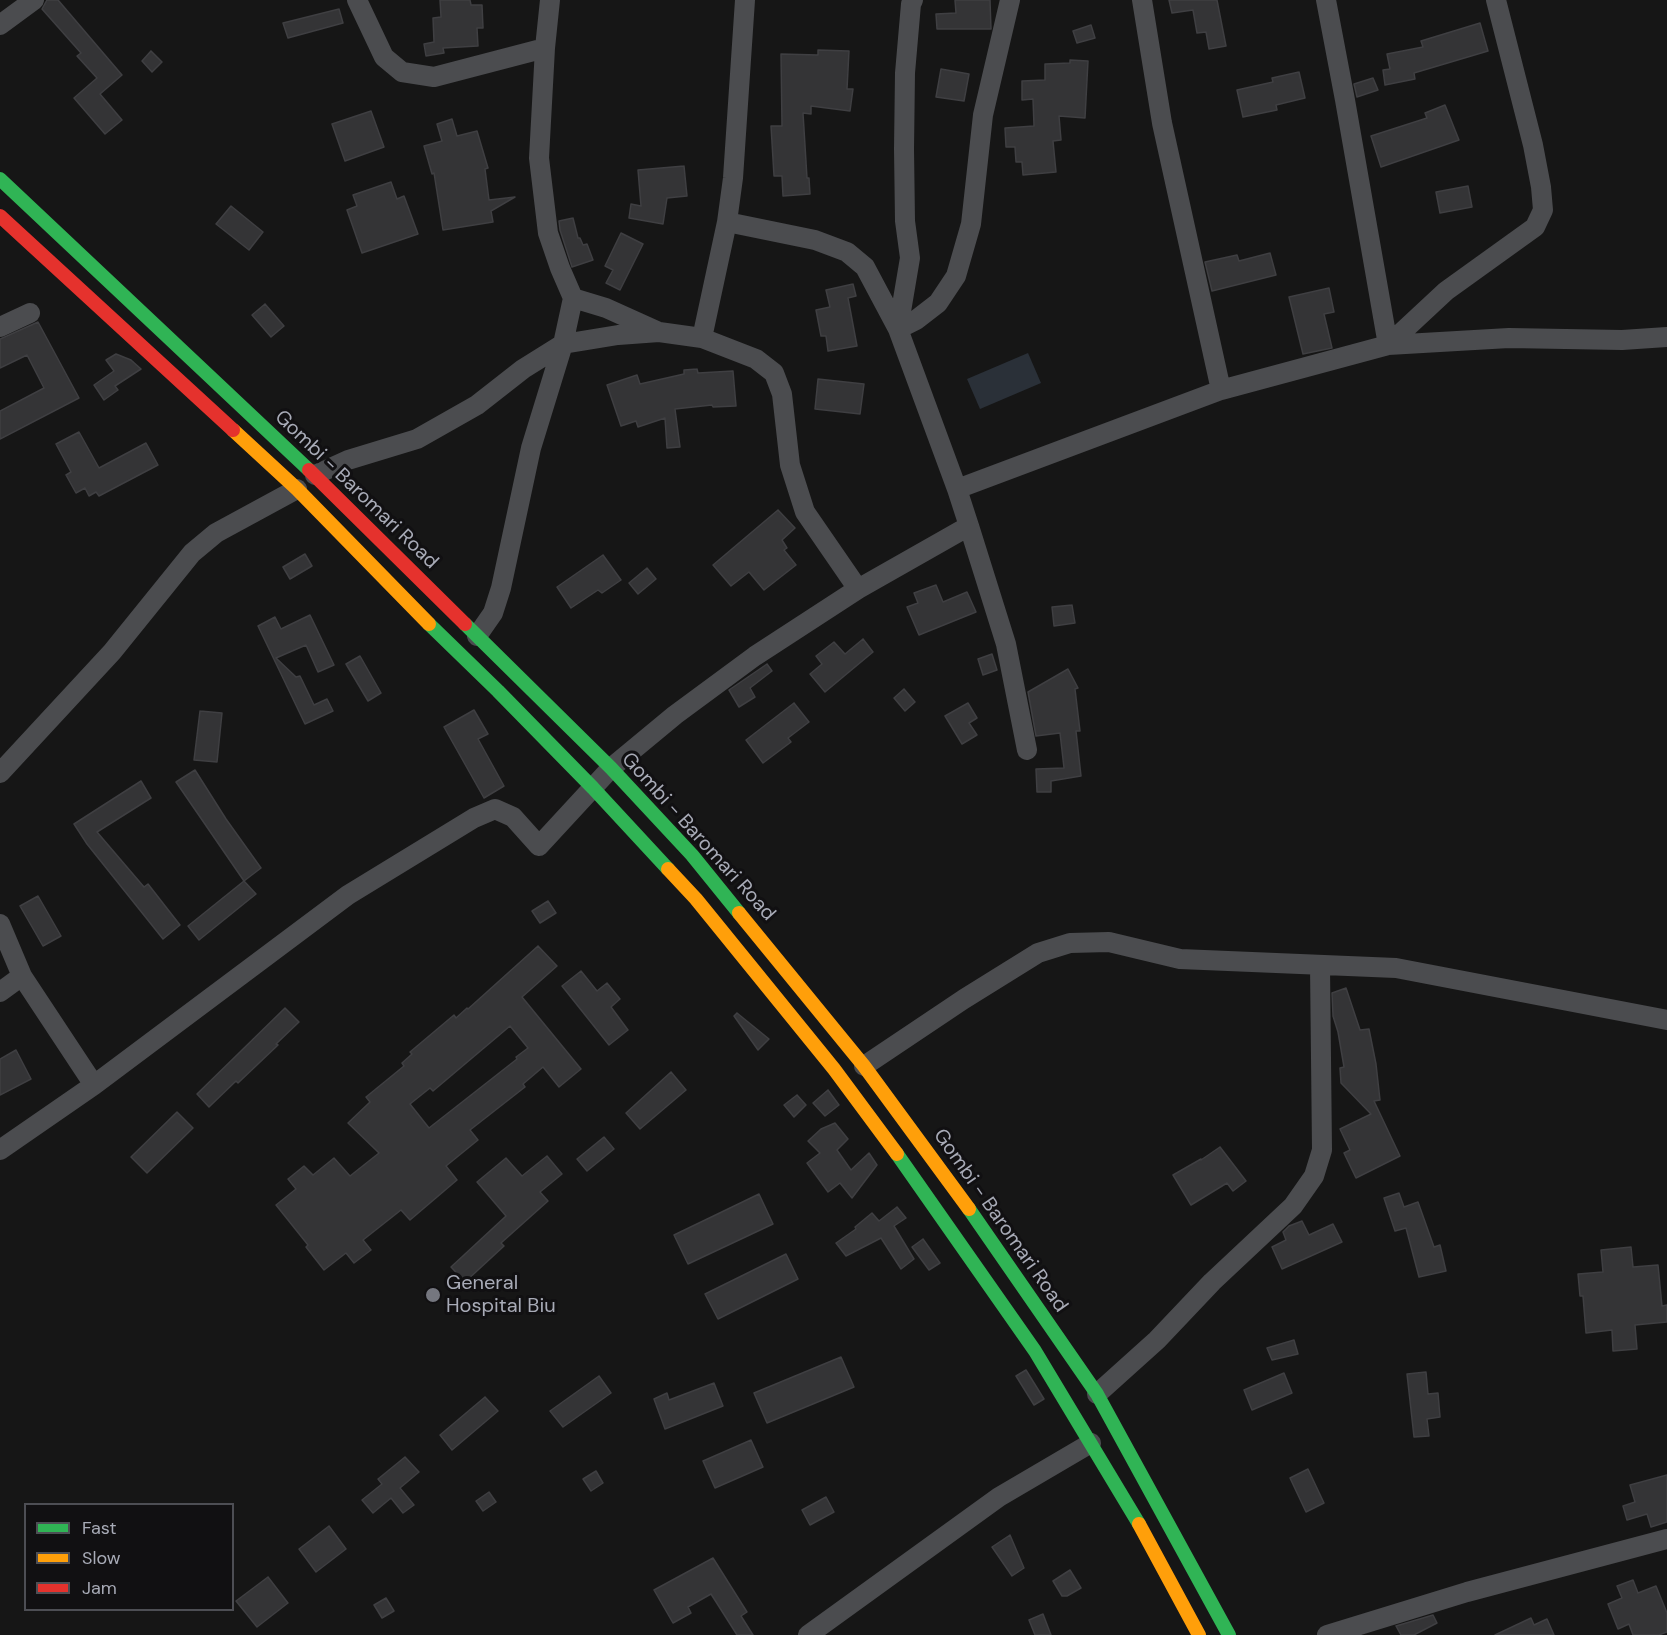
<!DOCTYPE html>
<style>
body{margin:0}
#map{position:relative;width:1667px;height:1635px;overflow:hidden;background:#161616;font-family:"DM Sans",sans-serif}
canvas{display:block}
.legend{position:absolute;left:24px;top:1503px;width:210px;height:108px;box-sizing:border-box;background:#111012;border:2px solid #4d4e54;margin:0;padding:8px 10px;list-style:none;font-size:18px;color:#a8abb7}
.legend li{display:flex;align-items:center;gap:12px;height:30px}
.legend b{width:30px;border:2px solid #4d4e54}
</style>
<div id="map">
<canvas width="1667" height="1635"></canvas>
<ul class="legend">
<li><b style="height:8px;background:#30b455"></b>Fast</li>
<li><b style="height:8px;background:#ff9f0a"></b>Slow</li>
<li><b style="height:8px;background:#e5322d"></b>Jam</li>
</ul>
</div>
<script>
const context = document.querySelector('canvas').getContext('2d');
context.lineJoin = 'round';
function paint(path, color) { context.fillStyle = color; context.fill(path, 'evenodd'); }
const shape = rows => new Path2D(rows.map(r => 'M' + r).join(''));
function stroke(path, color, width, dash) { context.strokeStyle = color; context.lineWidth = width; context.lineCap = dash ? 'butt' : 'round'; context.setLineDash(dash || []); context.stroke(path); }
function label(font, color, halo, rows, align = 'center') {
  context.font = font + ' "DM Sans",sans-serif'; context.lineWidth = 6; context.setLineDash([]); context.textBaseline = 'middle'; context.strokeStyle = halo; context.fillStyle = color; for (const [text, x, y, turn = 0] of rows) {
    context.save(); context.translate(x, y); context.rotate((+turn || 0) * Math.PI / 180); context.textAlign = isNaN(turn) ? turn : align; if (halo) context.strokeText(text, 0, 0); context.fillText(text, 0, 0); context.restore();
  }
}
paint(shape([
 [1028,353,1041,383,980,409,967,379]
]), '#2a3038');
const building = shape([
 [47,0,58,0,122,75,100,94,122,120,105,134,74,98,97,78,77,56,81,53,42,9,47,0],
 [440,0,470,0,471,5,482,5,483,28,477,28,478,46,443,48,444,53,426,56,424,44,434,42,433,18,441,17,440,0],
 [955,0,990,0,991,29,937,29,936,14,956,13,955,0],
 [1169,0,1217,0,1226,46,1209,49,1206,32,1197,33,1193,10,1172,13,1169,0],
 [339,9,343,23,288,38,283,23,339,9],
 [1480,23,1488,51,1414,73,1415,79,1385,85,1383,70,1390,69,1387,54,1423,47,1421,41,1480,23],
 [1091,25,1095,38,1077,43,1073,31,1091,25],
 [818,50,849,51,847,89,853,89,850,111,811,106,811,114,803,113,807,178,809,178,810,194,783,196,782,176,774,176,771,126,782,126,781,54,818,55,818,50],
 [151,51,162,62,152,72,142,61,151,51],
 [1070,60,1088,61,1085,118,1059,116,1061,140,1053,141,1056,172,1023,175,1022,162,1016,162,1015,147,1006,147,1005,128,1034,126,1033,99,1022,100,1022,81,1045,80,1045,64,1070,63,1070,60],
 [941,69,969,74,964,101,936,97,941,69],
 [1299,72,1305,98,1276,105,1277,110,1243,117,1237,90,1273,82,1272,78,1299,72],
 [1373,78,1378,90,1357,97,1354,84,1373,78],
 [1445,105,1459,140,1381,167,1371,136,1427,118,1425,113,1445,105],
 [371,111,384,147,345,161,332,124,371,111],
 [452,119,457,136,477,131,488,168,485,169,489,200,515,197,491,211,493,222,443,230,434,173,432,174,424,146,442,141,437,124,452,119],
 [684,166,687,196,667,198,663,224,629,218,631,204,641,206,638,170,684,166],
 [391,182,397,199,404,196,418,234,362,253,347,210,357,206,353,195,391,182],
 [1468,186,1472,207,1440,213,1436,192,1468,186],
 [231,206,263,232,249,250,216,224,231,206],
 [573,218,578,238,580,238,583,245,587,244,593,260,572,267,560,230,559,221,573,218],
 [621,233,643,244,620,290,606,283,613,270,605,266,621,233],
 [1270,253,1276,275,1212,291,1205,262,1237,255,1239,261,1270,253],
 [853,284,856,296,848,298,857,346,828,351,826,336,821,336,816,310,830,307,826,290,853,284],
 [1329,288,1334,312,1324,314,1332,348,1303,354,1289,297,1329,288],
 [265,304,284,326,271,337,252,315,265,304],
 [38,322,79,398,0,439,0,411,44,388,27,355,0,368,0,339,38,322],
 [116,354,131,360,141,369,115,386,118,390,104,400,94,385,114,371,106,360,116,354],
 [697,369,698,373,733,371,736,406,713,407,712,405,675,409,680,447,667,448,665,418,638,427,636,421,621,426,607,385,637,375,640,384,684,374,684,370,697,369],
 [818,379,864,384,860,414,815,409,818,379],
 [79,432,99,468,146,443,158,465,99,496,96,492,89,496,85,488,76,493,66,475,71,472,56,444,79,432],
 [778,510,795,528,782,540,787,548,784,550,796,565,764,590,749,572,731,586,713,565,778,510],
 [305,554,312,566,290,579,283,567,305,554],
 [603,555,621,580,602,593,598,590,571,608,557,587,603,555],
 [647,568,656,579,638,594,629,583,647,568],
 [936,585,943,602,967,592,976,612,919,635,907,607,918,603,914,593,936,585],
 [1072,605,1075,623,1054,626,1052,607,1072,605],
 [310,615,334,665,318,672,306,645,276,658,296,677,300,676,314,705,327,699,333,711,305,724,258,626,275,617,281,629,310,615],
 [863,639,873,652,825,692,810,674,822,664,816,656,834,642,845,654,863,639],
 [992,654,997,670,983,675,978,659,992,654],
 [360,656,381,693,368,701,346,664,360,656],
 [767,664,772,671,750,688,755,697,739,707,729,690,767,664],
 [1068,669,1078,688,1075,689,1080,731,1076,731,1081,776,1051,781,1051,792,1037,792,1036,769,1064,768,1060,733,1036,736,1028,692,1068,669],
 [904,689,915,702,905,711,894,698,904,689],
 [794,703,809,722,788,738,791,742,763,763,746,740,794,703],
 [968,703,977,718,969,723,977,735,962,744,945,716,968,703],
 [474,710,488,734,478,739,504,786,484,798,444,727,474,710],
 [200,711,222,713,217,762,194,760,200,711],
 [195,770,226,819,261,868,244,881,176,782,195,770],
 [141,781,151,798,97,832,144,887,148,884,180,925,163,939,87,844,74,824,141,781],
 [244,881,256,894,199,940,188,926,244,881],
 [38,896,61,936,43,946,20,906,38,896],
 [548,901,556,913,540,923,532,911,548,901],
 [538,946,557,966,522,997,581,1069,559,1087,543,1067,523,1084,525,1087,470,1130,478,1140,446,1166,457,1180,410,1220,401,1210,363,1240,371,1250,354,1263,346,1253,324,1270,306,1247,308,1245,276,1205,296,1189,288,1179,304,1166,313,1175,334,1158,350,1176,379,1153,348,1123,370,1102,366,1097,404,1066,402,1063,412,1054,410,1052,454,1015,456,1018,467,1008,468,1009,538,946],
 [510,1026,528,1048,516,1057,517,1059,429,1128,410,1104,430,1088,433,1091,510,1026],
 [581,971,597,991,607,983,620,999,611,1007,628,1030,609,1045,562,986,581,971],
 [1346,988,1360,1030,1369,1029,1376,1064,1380,1100,1374,1101,1400,1156,1356,1178,1344,1153,1350,1150,1340,1129,1371,1114,1341,1083,1340,1068,1344,1067,1338,1032,1333,1016,1332,993,1346,988],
 [285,1008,299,1022,276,1044,278,1045,238,1083,236,1081,209,1107,197,1094,285,1008],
 [737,1013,769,1039,758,1050,734,1016,737,1013],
 [16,1050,31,1079,0,1095,0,1059,16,1050],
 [671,1072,686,1090,640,1129,626,1113,671,1072],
 [828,1090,839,1105,825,1116,813,1103,828,1090],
 [797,1095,806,1105,794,1117,784,1105,797,1095],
 [177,1112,193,1128,147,1173,131,1157,177,1112],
 [835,1123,848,1139,837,1150,851,1170,869,1153,877,1165,852,1198,840,1183,828,1192,807,1163,820,1153,808,1141,821,1129,835,1123],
 [604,1137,614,1149,587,1171,577,1159,604,1137],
 [1220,1147,1246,1181,1233,1191,1227,1183,1191,1205,1173,1175,1201,1159,1201,1160,1220,1147],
 [547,1156,562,1174,540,1192,548,1201,501,1243,504,1246,465,1282,451,1267,506,1216,477,1182,506,1158,522,1176,547,1156],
 [1399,1193,1404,1207,1418,1202,1434,1247,1440,1245,1446,1271,1419,1277,1406,1228,1395,1231,1384,1198,1399,1193],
 [759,1194,773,1224,688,1264,674,1235,759,1194],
 [897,1207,906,1218,894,1226,914,1259,901,1269,881,1238,846,1256,836,1243,856,1229,855,1227,872,1213,879,1221,897,1207],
 [1302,1221,1309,1235,1333,1224,1342,1242,1282,1269,1272,1247,1286,1240,1283,1232,1289,1226,1302,1221],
 [923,1239,940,1263,929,1270,912,1247,923,1239],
 [1631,1247,1633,1267,1658,1265,1662,1306,1667,1305,1667,1322,1635,1325,1637,1349,1613,1351,1612,1330,1586,1333,1583,1296,1580,1296,1578,1274,1603,1272,1601,1250,1631,1247],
 [786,1254,798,1279,718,1319,705,1294,786,1254],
 [1294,1340,1298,1354,1272,1360,1267,1348,1294,1340],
 [841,1357,854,1387,767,1423,754,1393,841,1357],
 [1026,1370,1044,1399,1034,1405,1016,1376,1026,1370],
 [1426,1372,1428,1394,1438,1393,1440,1417,1427,1419,1429,1436,1414,1437,1407,1374,1426,1372],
 [1284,1373,1292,1393,1252,1410,1244,1390,1284,1373],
 [599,1376,611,1393,563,1427,550,1411,599,1376],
 [714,1383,723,1406,665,1429,654,1399,667,1393,669,1400,714,1383],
 [485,1397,498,1411,452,1450,440,1435,485,1397],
 [751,1440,763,1467,715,1488,703,1461,751,1440],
 [405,1457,419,1472,400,1488,414,1505,403,1513,391,1498,373,1513,362,1500,382,1484,378,1479,405,1457],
 [1308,1469,1324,1503,1306,1512,1290,1478,1308,1469],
 [596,1471,603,1483,591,1491,583,1479,596,1471],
 [1667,1475,1667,1522,1651,1527,1647,1514,1627,1520,1623,1506,1635,1502,1630,1485,1667,1475],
 [489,1492,496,1502,483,1511,476,1501,489,1492],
 [826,1497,834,1512,810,1525,802,1510,826,1497],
 [329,1526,346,1549,316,1572,299,1549,329,1526],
 [1010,1535,1024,1568,1012,1576,992,1547,1010,1535],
 [713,1558,747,1612,741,1616,753,1635,737,1635,711,1594,688,1607,691,1613,673,1623,654,1590,713,1558],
 [1070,1570,1081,1588,1067,1596,1062,1596,1053,1581,1070,1570],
 [268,1577,288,1603,257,1627,236,1601,268,1577],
 [1633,1580,1638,1593,1656,1586,1667,1613,1667,1632,1659,1635,1633,1635,1629,1624,1618,1629,1608,1604,1622,1598,1617,1586,1633,1580],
 [386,1598,394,1611,382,1618,374,1605,386,1598],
 [1043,1614,1051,1635,1035,1635,1029,1620,1043,1614],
 [1433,1615,1437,1623,1414,1635,1401,1635,1396,1626,1433,1615],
 [1531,1618,1534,1625,1547,1619,1554,1635,1495,1635,1531,1618]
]);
paint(building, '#343436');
stroke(building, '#3f3f42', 1.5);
stroke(shape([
 [357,0,384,57,402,72,434,77,545,48],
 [1142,0,1162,123,1221,390],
 [1326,0,1345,100,1388,345,1509,338,1622,340,1667,337],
 [0,25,34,0],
 [573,298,606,308,657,331],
 [0,327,30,313],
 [898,329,916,320,938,303,956,276,971,224,983,115,1010,0],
 [898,329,910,258,905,221,904,149,905,73,911,4,913,0],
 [702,338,727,222,733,178,745,0],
 [315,475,348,460,417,439,477,405,523,369,563,344,573,298,560,268,548,233,539,158,545,48,550,0],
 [957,489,1221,390,1388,345,1446,291,1535,227,1543,210,1541,187,1533,145,1496,0],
 [969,526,1006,644,1027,750],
 [477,636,493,613,501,588,531,448,563,344,618,335,659,332,702,338,756,359,774,373,782,394,790,465,805,512,858,589],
 [0,773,112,652,192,553,216,533,297,489],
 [0,924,22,976],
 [0,992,22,976,94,1085],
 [864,1066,964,999,1038,953,1070,943,1109,942,1180,959,1396,968,1667,1020],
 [0,1150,94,1085,348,895,474,818,495,809,513,817,539,846,611,768,675,715,755,656,858,589,969,526,957,489,898,329,865,267,847,252,815,240,727,222],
 [1097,1394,1157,1340,1212,1282,1293,1206,1314,1176,1322,1150,1320,966],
 [808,1635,999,1497,1091,1443],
 [1327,1635,1467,1592,1667,1539]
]), '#4b4c4f', 20);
stroke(shape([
 [0,179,309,470],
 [429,624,498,691,593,788,668,869],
 [465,624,611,768,692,855,739,913],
 [897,1154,1035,1351,1139,1524],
 [969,1209,1097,1394,1229,1635]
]), '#30b455', 14);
stroke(shape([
 [233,430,297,489,429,624],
 [668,869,696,899,834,1069,897,1154],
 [739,913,864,1066,969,1209],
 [1139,1524,1199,1635]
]), '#ff9f0a', 14);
stroke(shape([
 [0,216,233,430],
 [309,470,465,624]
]), '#e5322d', 14);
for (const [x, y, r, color] of [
 [433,1295,8,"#75777f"]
]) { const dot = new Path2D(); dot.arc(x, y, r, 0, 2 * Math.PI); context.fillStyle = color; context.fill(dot); stroke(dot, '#111012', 2); }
label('20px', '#a8abb7', '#111012', [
 ["Gombi - Baromari Road",356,490,44],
 ["Gombi - Baromari Road",698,837,48],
 ["Gombi - Baromari Road",1000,1221,55]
]);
label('20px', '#a8abb7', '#111012', [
 ["General",446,1284],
 ["Hospital Biu",446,1307]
], 'left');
</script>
